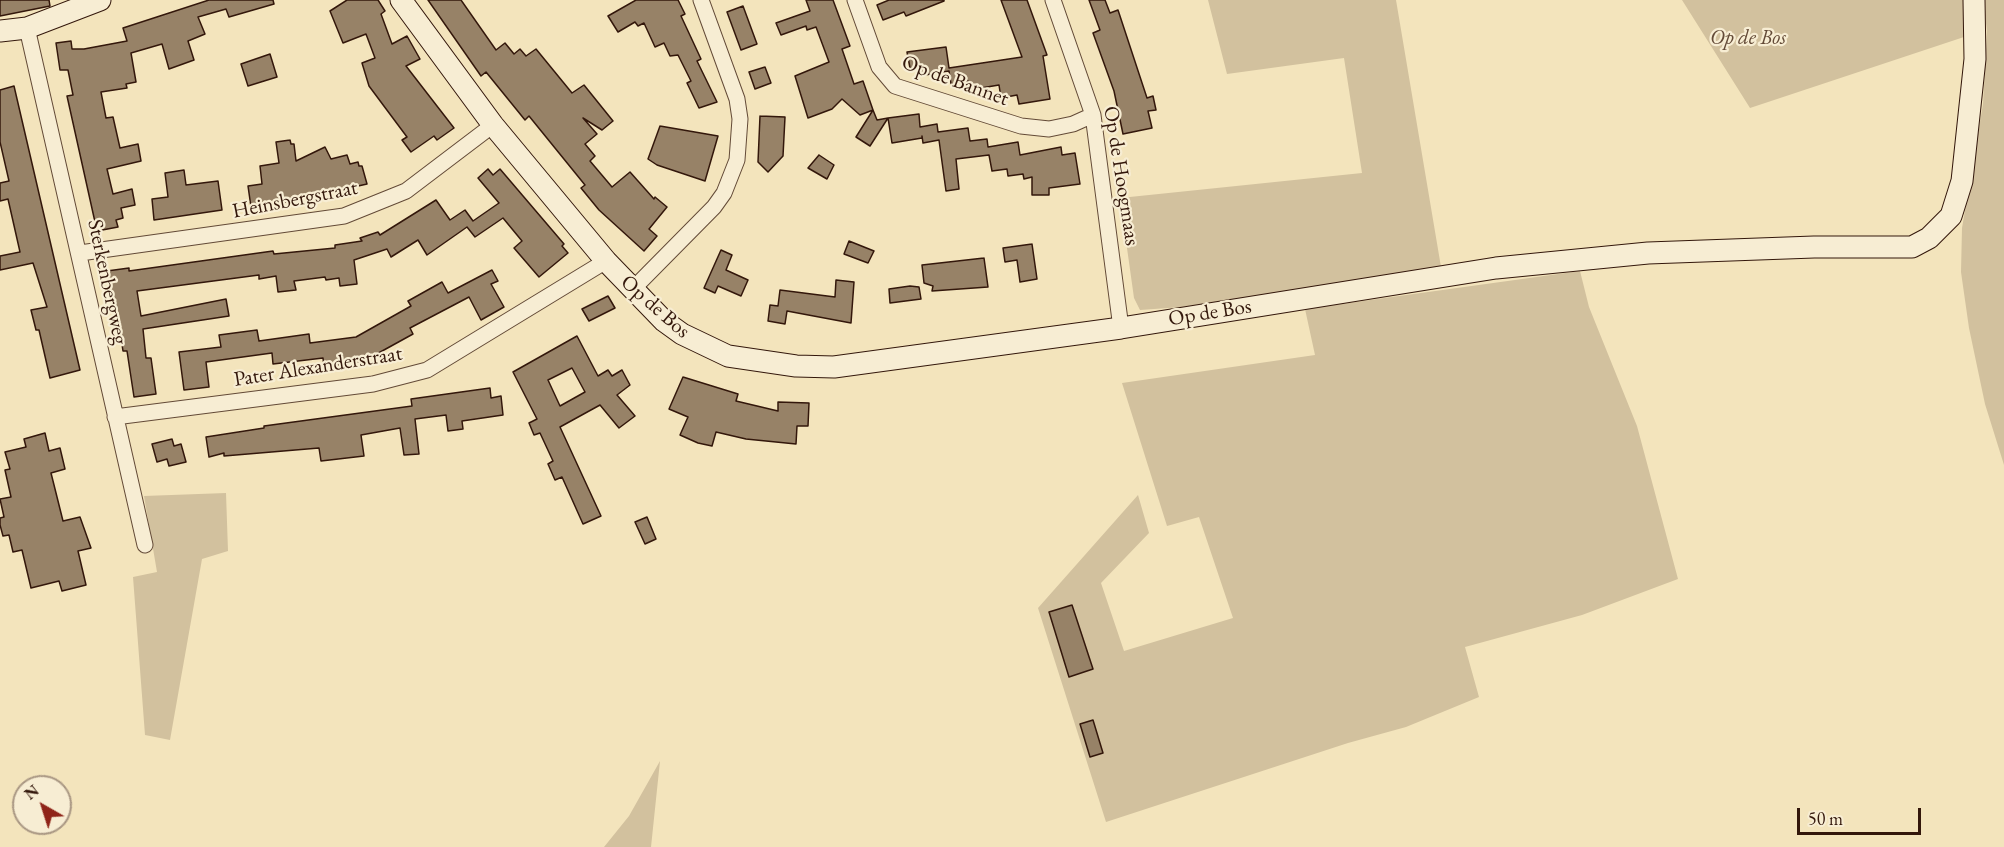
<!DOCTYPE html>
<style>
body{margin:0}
#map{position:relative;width:2004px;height:847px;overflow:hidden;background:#f3e4bc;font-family:"EB Garamond",serif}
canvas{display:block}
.north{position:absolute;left:12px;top:775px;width:60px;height:60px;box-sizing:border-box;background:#f7edd3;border:2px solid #a99783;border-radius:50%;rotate:321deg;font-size:16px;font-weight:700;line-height:24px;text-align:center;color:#33170b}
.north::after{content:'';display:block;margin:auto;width:21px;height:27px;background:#8f2418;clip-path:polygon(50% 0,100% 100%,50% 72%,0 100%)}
.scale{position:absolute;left:1797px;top:808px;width:124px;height:27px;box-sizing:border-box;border:3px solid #33170b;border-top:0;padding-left:8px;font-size:18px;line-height:21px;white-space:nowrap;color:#33170b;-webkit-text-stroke:4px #f7edd3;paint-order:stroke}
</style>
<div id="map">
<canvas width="2004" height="847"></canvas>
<div class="north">N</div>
<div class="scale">50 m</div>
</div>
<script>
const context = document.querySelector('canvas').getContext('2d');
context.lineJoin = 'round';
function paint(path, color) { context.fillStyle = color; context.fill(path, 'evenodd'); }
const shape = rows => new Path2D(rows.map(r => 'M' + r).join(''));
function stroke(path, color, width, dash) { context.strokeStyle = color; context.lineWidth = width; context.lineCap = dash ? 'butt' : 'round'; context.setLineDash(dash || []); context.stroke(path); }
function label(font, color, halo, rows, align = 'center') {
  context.font = font + ' "EB Garamond",serif'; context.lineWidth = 4.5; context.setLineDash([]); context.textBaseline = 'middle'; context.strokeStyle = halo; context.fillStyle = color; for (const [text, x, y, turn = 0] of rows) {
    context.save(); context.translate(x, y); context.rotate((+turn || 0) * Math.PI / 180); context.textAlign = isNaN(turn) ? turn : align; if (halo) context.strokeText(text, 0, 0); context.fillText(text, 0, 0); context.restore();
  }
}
paint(shape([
 [1208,0,1396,0,1441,267,1182,307,1140,310,1134,298,1120,198,1362,173,1344,58,1227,74],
 [1682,0,1964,0,1967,36,1750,108],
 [1983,0,2004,0,2004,465,1985,404,1969,328,1961,272,1962,228,1983,104,1987,31],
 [1580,271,1589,307,1637,426,1678,579,1582,615,1465,647,1479,697,1406,727,1348,743,1106,822,1038,608,1138,495,1149,533,1101,583,1124,651,1233,618,1199,517,1167,526,1122,383,1315,355,1305,309],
 [226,493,228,551,202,559,170,740,145,735,133,577,157,572,144,496],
 [660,761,651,847,604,847,629,816]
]), '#d2c19e');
const building = shape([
 [0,0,49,0,50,6,0,16,0,0],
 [209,0,273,0,274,4,229,17,226,9,198,17,205,34,188,41,194,60,169,69,162,44,131,53,136,82,126,84,127,88,101,92,106,118,113,117,120,148,138,144,141,161,107,169,113,194,132,189,135,205,121,208,123,218,116,220,118,227,97,231,67,96,73,95,68,70,60,70,56,43,71,41,72,49,84,49,127,41,123,28,209,0],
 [347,0,378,0,385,11,381,14,392,44,407,36,420,59,406,66,454,128,437,140,434,136,411,152,402,140,407,137,369,86,362,63,375,58,366,34,343,43,330,11,347,0],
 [428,0,461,0,496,50,505,43,514,54,520,49,526,56,536,49,572,93,584,85,613,121,602,130,583,118,597,134,585,144,595,156,590,161,612,187,630,172,654,199,655,197,667,207,649,229,657,236,644,251,599,210,581,188,585,185,529,116,525,120,486,72,481,76,428,0],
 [636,0,678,0,685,14,681,16,701,59,697,61,717,102,699,108,687,83,691,81,678,55,670,56,664,43,655,47,644,23,638,26,635,22,618,32,608,16,636,0],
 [806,0,833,0,850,46,842,49,854,84,863,81,873,110,860,115,842,99,832,109,808,118,795,76,829,62,816,27,807,30,806,26,781,35,776,23,810,11,806,0],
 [889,0,944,0,944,1,906,16,904,12,883,20,877,5,889,0],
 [1001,0,1027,0,1047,55,1043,56,1050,99,1019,104,1017,95,1001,98,999,85,969,90,968,81,951,84,949,71,919,76,918,67,910,68,907,52,946,47,949,68,1022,57,1001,0],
 [1089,0,1105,0,1110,13,1118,10,1147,98,1153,96,1156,110,1148,111,1152,128,1123,134,1114,91,1093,33,1100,30,1089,0],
 [743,6,757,44,741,50,727,12,743,6],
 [270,54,277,77,248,86,241,64,270,54],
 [765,67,771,83,755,89,749,72,765,67],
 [14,86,80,370,50,378,39,330,36,330,31,310,47,307,33,263,0,270,0,256,20,252,8,199,0,201,0,183,9,181,0,142,0,90,14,86],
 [873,110,877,120,888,118,870,146,856,137,873,110],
 [919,114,920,127,937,124,938,132,968,128,970,141,987,139,988,147,1018,142,1020,155,1061,147,1062,155,1075,153,1080,184,1049,188,1049,195,1032,195,1032,177,1024,179,1023,174,1008,176,1007,169,992,171,989,155,956,159,959,189,946,191,939,140,923,143,922,136,922,138,892,143,888,118,919,114],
 [760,116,785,117,783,156,768,172,758,162,760,116],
 [660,126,718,136,705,181,657,165,648,159,660,126],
 [290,140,291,144,294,144,296,161,325,147,331,159,347,155,350,164,358,162,359,166,362,166,367,184,292,201,251,207,248,186,262,184,260,166,279,163,276,142,290,140],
 [819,155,834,165,827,179,808,168,819,155],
 [488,169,493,175,500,169,564,244,562,246,568,253,539,277,514,248,522,241,503,218,475,237,467,227,427,255,418,240,391,257,387,249,354,260,357,284,340,286,339,278,326,280,325,277,294,281,296,290,278,292,276,276,259,279,259,275,137,291,141,316,226,299,229,316,143,329,146,358,151,358,156,394,134,397,127,351,123,351,116,306,112,306,107,271,129,268,129,271,273,251,274,254,335,248,335,245,362,241,360,238,378,232,380,235,436,200,450,220,465,210,473,221,499,203,478,178,488,169],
 [184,170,186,185,218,181,222,210,154,220,152,199,168,197,165,173,184,170],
 [849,241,874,251,868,263,844,254,849,241],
 [1032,244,1037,279,1020,282,1017,260,1005,262,1003,248,1032,244],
 [721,250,732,255,726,270,748,280,741,296,718,286,715,293,704,288,721,250],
 [984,258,988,287,932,291,933,286,924,283,922,265,984,258],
 [492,270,498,281,491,284,504,307,481,320,469,297,410,328,413,334,364,361,324,367,323,358,273,364,272,353,206,362,209,387,184,390,179,352,221,347,219,335,257,330,259,341,309,334,310,343,356,337,411,306,408,301,442,282,448,293,492,270],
 [836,280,854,282,851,323,787,311,785,324,768,321,770,305,778,306,780,290,835,297,836,280],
 [910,286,919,287,921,299,890,303,889,289,910,286],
 [608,296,615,308,589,321,582,309,608,296],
 [577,336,598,376,608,370,612,376,622,370,630,385,617,395,635,416,619,428,600,405,560,427,601,516,583,524,562,477,555,480,548,464,553,461,540,433,534,435,529,423,537,419,513,372,577,336],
 [572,368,585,392,560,406,548,380,572,368],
 [683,377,738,394,736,401,778,411,778,402,809,403,808,426,797,426,796,444,746,439,716,432,712,446,698,443,680,435,688,417,669,409,683,377],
 [490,388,491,398,501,396,503,415,462,421,463,429,448,431,446,415,415,419,419,454,404,455,400,428,361,435,364,456,321,461,319,448,224,456,224,453,209,457,206,437,264,428,264,426,412,406,411,399,490,388],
 [45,433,49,451,60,448,65,469,51,473,63,521,80,517,91,548,78,551,86,585,62,591,59,581,31,588,22,550,13,552,9,535,3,536,0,525,0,518,4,517,0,499,11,497,5,470,10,469,5,452,26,447,24,439,45,433],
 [172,439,174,446,181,444,186,462,169,466,167,459,157,462,152,444,172,439],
 [647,517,656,539,645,544,635,522,647,517],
 [1072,605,1093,669,1069,677,1049,612,1072,605],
 [1093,720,1103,753,1090,757,1080,724,1093,720]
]);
paint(building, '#978267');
stroke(building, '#33170b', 1.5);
const street = shape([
 [855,0,879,67,895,86,1021,126,1049,129,1073,124,1093,115],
 [1053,0,1093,115,1121,328],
 [27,28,145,545],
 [80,253,344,216,406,191,493,125],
 [632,290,714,207,724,193,737,160,740,119,737,99,701,0],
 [115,417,373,384,427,370,606,261]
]);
const secondary = shape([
 [401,0,493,125,606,261,664,321,682,334,728,356,796,366,834,367,1121,328,1496,268,1648,253,1814,247,1912,247,1929,238,1951,216,1962,181,1975,59,1974,0],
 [0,31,27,28,100,0]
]);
stroke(street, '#634a37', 17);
stroke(secondary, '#33170b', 23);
stroke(street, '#f7edd3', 15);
stroke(secondary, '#f7edd3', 21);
label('italic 21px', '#634a37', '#f7edd3', [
 ["Op de Bos",1748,38]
]);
label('21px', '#33170b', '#f7edd3', [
 ["Op de Bannet",955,81,20],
 ["Op de Hoogmaas",1121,176,81],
 ["Heinsbergstraat",295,200,-11],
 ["Sterkenbergweg",107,282,78],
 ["Op de Bos",655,307,41],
 ["Op de Bos",1210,313,-9],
 ["Pater Alexanderstraat",318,367,-9]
]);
</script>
